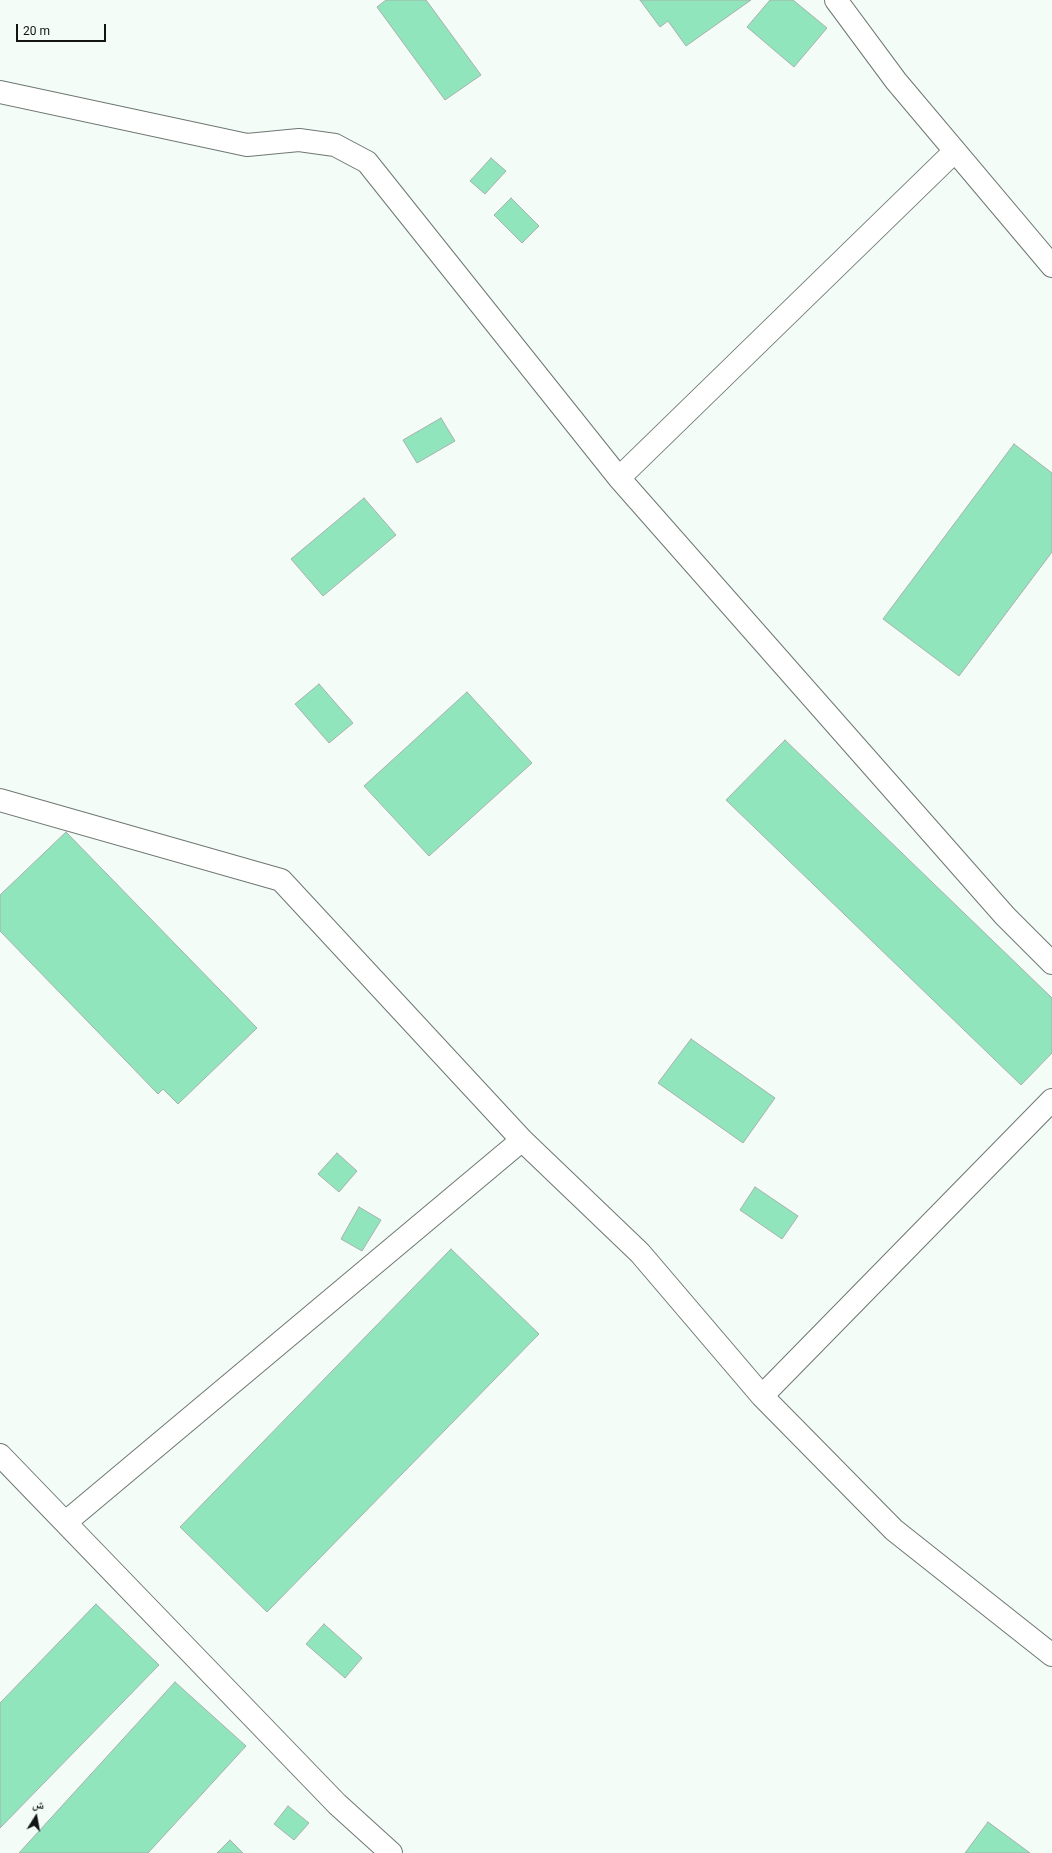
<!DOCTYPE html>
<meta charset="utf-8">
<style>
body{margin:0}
#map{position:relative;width:1052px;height:1853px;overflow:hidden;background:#f3fcf7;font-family:Roboto,"Noto Naskh Arabic",sans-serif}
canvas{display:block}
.north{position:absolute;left:16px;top:1797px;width:40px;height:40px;-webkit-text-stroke:3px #f3fcf7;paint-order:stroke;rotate:11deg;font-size:11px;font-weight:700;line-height:16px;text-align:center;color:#121514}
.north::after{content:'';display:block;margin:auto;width:14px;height:18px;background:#121514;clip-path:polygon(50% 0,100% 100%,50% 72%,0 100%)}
.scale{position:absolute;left:16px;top:24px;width:90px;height:18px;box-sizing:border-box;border:2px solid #121514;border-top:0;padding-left:5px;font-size:12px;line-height:14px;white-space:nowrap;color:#121514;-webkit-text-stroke:3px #f3fcf7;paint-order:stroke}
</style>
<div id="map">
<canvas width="1052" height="1853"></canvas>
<div class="north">ش</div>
<div class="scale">20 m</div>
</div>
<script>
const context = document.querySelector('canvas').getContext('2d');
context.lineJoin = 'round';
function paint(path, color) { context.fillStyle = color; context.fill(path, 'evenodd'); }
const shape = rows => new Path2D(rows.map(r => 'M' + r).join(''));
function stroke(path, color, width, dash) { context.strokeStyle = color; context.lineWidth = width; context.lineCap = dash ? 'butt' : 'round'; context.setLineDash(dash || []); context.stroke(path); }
const building = shape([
 [386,0,426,0,481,75,445,100,377,7,386,0],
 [640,0,751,0,686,46,668,21,660,27,640,0],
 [770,0,793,0,827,28,794,67,747,27,770,0],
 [491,158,506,171,485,194,470,181,491,158],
 [511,198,539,226,522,243,494,215,511,198],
 [441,418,455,441,417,463,403,440,441,418],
 [1014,444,1052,473,1052,552,959,676,883,619,1014,444],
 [364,498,396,535,323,596,291,559,364,498],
 [319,684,353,723,329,743,295,704,319,684],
 [467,692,532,763,429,856,364,786,467,692],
 [785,740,1052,998,1052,1053,1021,1085,726,800,785,740],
 [66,832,257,1028,178,1104,163,1089,158,1094,0,931,0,895,66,832],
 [691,1039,775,1098,743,1143,658,1083,691,1039],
 [337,1153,357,1171,339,1192,318,1174,337,1153],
 [755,1187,798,1216,782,1239,740,1210,755,1187],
 [359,1207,381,1220,362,1251,341,1239,359,1207],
 [451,1249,539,1334,267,1612,180,1527,451,1249],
 [96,1604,159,1665,0,1828,0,1703,96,1604],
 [324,1624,362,1658,345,1678,306,1644,324,1624],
 [175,1682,246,1746,148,1853,19,1853,175,1682],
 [288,1806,309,1823,294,1840,274,1824,288,1806],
 [988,1822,1030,1853,965,1853,988,1822],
 [230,1840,243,1853,217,1853,230,1840]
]);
paint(building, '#90e5bd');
stroke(building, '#a8b1ac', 1);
const minor = shape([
 [836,0,896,81,1052,266],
 [0,92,247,145,299,140,335,145,367,162,619,478,1005,916,1052,963],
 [619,478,955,151],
 [0,800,281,880,522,1140,640,1253,762,1396,894,1530,1052,1655],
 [762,1396,1052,1100],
 [0,1455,337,1804,391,1853],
 [66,1522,522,1140]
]);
stroke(minor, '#6f7772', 24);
stroke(minor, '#fff', 22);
</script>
